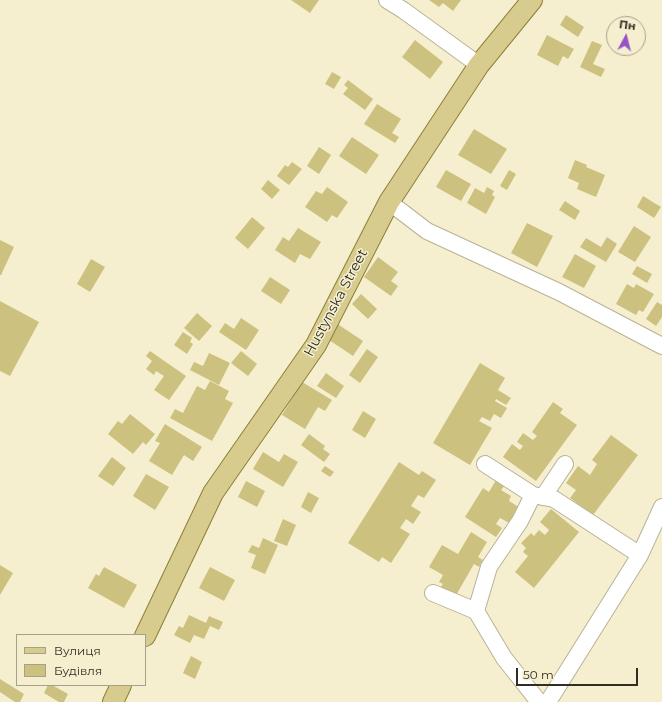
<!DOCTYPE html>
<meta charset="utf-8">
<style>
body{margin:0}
#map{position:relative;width:662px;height:702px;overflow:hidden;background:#f5efd0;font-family:Montserrat,sans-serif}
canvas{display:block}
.legend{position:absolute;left:16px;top:634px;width:130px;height:52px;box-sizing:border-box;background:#f5efd0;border:1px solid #a6a28a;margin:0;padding:5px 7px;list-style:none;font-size:12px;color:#302e22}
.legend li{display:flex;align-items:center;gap:8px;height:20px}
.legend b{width:20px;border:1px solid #a6a28a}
.north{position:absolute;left:606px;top:16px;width:40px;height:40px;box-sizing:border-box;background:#f5efd0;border:1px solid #a6a28a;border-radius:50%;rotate:7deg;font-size:11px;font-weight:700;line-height:16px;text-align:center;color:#302e22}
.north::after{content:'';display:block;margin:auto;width:14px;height:18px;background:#9753c7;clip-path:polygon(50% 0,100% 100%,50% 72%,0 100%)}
.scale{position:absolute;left:516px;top:668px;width:122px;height:18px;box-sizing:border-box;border:2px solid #302e22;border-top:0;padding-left:5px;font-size:12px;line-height:14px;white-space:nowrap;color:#302e22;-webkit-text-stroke:3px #f5efd0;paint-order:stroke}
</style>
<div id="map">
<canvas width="662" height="702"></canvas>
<ul class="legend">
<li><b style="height:5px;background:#d7cc8e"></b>Вулиця</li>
<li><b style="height:11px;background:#cdc17f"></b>Будівля</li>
</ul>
<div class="north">Пн</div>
<div class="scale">50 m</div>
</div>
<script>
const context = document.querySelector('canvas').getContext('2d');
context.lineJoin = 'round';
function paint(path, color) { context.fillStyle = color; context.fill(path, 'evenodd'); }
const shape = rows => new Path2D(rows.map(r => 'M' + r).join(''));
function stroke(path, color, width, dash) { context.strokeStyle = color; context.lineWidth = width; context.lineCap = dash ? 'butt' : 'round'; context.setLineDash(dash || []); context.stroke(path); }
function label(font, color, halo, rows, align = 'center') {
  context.font = font + ' Montserrat,sans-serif'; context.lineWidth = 3; context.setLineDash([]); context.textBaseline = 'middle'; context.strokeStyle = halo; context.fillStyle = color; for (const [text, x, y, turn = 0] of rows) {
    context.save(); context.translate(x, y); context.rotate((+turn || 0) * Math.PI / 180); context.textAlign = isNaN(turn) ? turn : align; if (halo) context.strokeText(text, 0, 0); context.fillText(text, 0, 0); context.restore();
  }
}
paint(shape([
 [291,0,319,0,310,13],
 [429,0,461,0,453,11,443,3,439,7],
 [566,15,584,27,578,37,560,25],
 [547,35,574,49,568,59,563,56,558,66,537,55],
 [415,40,443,62,430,79,402,57],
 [592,41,602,45,593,64,605,69,601,77,580,67],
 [332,72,341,77,334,89,325,84],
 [348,80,373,99,365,110,343,94,348,88,344,85],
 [377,104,401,119,392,133,399,137,395,143,364,124],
 [474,129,507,149,491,174,458,155],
 [352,137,379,155,366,174,339,156],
 [319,147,331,155,319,174,307,166],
 [575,160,587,165,586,167,605,175,596,197,577,189,579,183,568,178],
 [292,162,302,169,289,185,277,176,285,165,288,167],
 [446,170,471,184,461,201,436,187],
 [509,170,516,174,507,190,500,186],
 [268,180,280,190,272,199,261,189],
 [327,187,348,202,337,218,332,215,327,222,305,207,316,191,322,194],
 [487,187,494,191,492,195,495,197,486,214,467,203,475,188,484,193],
 [643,196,661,207,654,218,637,207],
 [565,201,580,211,575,220,559,210],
 [252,217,265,228,248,249,235,238],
 [527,223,553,236,537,267,511,253],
 [634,226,651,237,635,262,618,252],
 [298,228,321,242,310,259,300,254,295,263,275,250,283,237,289,241],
 [607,237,617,244,606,262,580,247,586,238,601,247],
 [0,240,14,247,1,275,0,275],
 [575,254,596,266,584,288,562,277],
 [378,257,398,272,391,281,398,286,391,296,364,277],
 [91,259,105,267,90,292,77,284],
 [637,266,652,274,647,283,632,274],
 [270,277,290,290,281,304,261,291],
 [627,284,634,288,636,284,654,294,643,312,639,310,636,315,616,304],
 [361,294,377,309,368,319,352,304],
 [0,301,39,322,10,376,0,371],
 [657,302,662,305,662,317,656,326,646,319],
 [197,313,212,326,199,341,184,328],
 [241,318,259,330,246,350,219,332,225,323,234,329],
 [336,323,363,341,353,356,326,338],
 [183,332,192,338,190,342,193,344,187,354,174,345],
 [367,349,378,357,360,383,349,375],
 [150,351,186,376,169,400,154,390,164,376,156,371,154,375,146,369,152,361,146,356],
 [241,351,257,364,248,376,231,363],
 [209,353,230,363,219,385,190,370,194,362,203,366],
 [480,363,505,378,498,390,511,398,506,405,496,399,495,401,507,408,501,418,494,414,490,421,482,417,479,421,492,428,470,465,433,443],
 [326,373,344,386,336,398,317,386],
 [210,381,229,391,225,399,233,403,212,441,170,418,175,409,183,413,197,386,205,390],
 [302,382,332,400,325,411,318,407,305,429,282,415],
 [553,402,563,409,560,413,577,425,536,481,503,457,512,444,520,450,523,446,517,442,523,433,533,440,537,436,532,432],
 [363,411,376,419,365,438,352,430],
 [130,414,155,434,146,445,143,442,133,454,108,434,118,421,122,424],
 [165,424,202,447,193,461,184,455,172,475,149,461,160,443,155,441],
 [309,434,325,446,323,449,330,454,324,462,301,445],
 [611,435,638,455,593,515,570,498,576,490,566,483,578,466,590,475,597,464,592,460],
 [263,452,279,462,284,454,298,462,283,487,253,469],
 [112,457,126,468,113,486,98,476],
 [399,462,419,475,422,471,436,480,424,498,418,495,411,506,421,512,413,524,406,519,400,528,410,534,391,563,382,557,379,562,348,543],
 [325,466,334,472,330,477,321,471],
 [146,474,169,487,155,510,133,496],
 [496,480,505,485,501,490,511,496,509,501,522,509,513,525,500,518,496,524,502,528,496,537,465,517,483,488,489,492],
 [246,481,265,491,257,507,238,497],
 [308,492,319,498,311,513,301,507],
 [551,509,579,532,534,588,515,572,528,556,523,552,526,548,521,543,531,533,534,536,539,530,545,535,549,530,540,522],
 [283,519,296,525,287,546,274,541],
 [471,532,487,542,478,557,483,560,479,567,474,564,455,597,440,588,443,584,439,582,443,575,429,567,442,545,458,554],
 [263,538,278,545,265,574,251,568,256,555,248,552,252,545,259,548],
 [0,565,13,573,0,595],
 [104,567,137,585,124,608,88,588,96,574,99,576],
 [210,567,235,580,224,601,199,588],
 [189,615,206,623,209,616,223,622,219,630,210,626,204,639,194,635,190,643,174,635,179,626,183,628],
 [191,656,202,662,195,679,183,673],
 [0,679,24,694,20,702,15,702,0,692],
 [48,685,52,685,68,694,64,702,59,702,44,693]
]), '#cdc17f');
const minor = shape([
 [387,0,403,10,479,65],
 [389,202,427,231,559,292,662,346],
 [485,464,533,495,554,499,640,555],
 [543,497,565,464],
 [433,593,476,611,504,658,539,702],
 [476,611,489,567,520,521,533,495],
 [548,702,640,555,662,507]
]);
const major = shape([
 [145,636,213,493,316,345,389,202,479,65,532,0],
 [113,702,121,685]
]);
stroke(minor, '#b8b395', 18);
stroke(major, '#8c7f37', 22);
stroke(minor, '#fff', 16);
stroke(major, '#d7cc8e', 20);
label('14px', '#302e22', '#f5efd0', [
 ["Hustynska Street",336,303,-62]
]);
</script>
